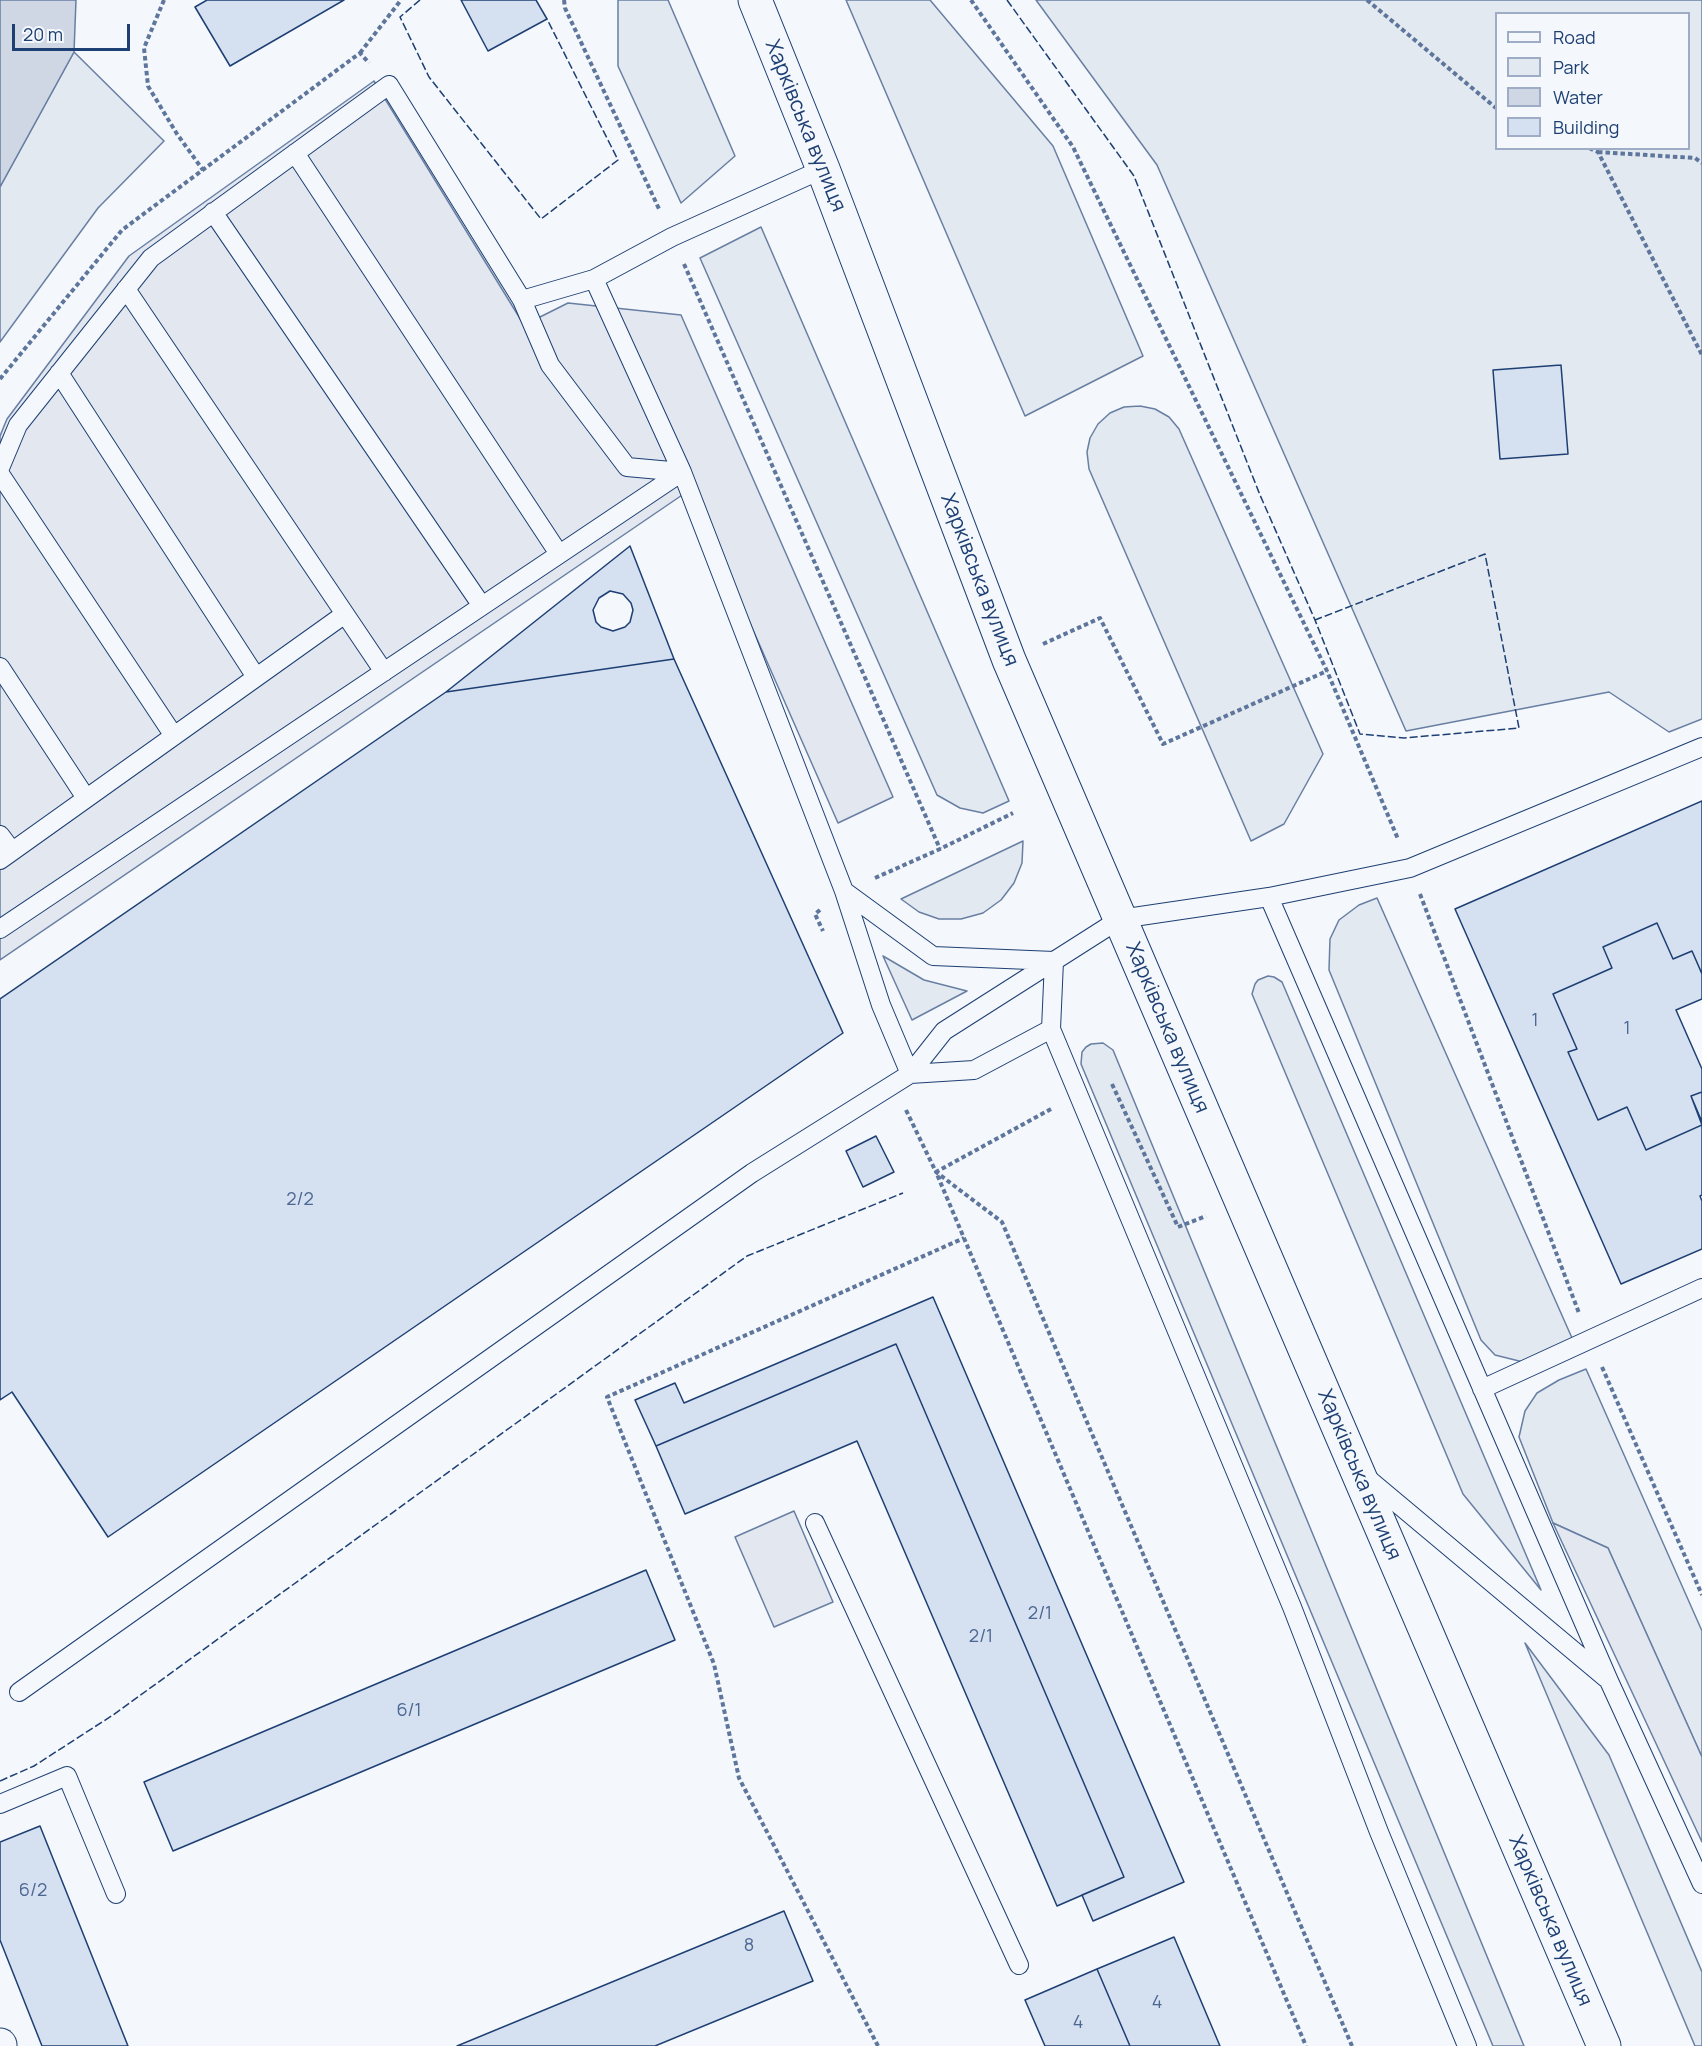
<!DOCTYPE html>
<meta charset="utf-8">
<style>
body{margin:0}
#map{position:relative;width:1702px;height:2046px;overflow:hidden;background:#f4f7fb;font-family:Manrope,sans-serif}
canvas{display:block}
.legend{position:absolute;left:1495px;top:12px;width:195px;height:138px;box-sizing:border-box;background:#f4f7fb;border:2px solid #9eadc5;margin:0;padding:8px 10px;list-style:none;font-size:18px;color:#1d3f73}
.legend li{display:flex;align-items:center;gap:12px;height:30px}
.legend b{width:30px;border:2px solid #9eadc5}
.scale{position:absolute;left:12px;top:24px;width:118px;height:27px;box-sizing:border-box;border:3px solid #1d3f73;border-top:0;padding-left:8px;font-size:18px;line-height:21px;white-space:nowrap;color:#1d3f73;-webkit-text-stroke:4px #f4f7fb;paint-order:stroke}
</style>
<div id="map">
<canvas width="1702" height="2046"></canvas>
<ul class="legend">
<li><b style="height:8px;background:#f4f7fb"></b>Road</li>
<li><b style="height:16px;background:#e3e9f0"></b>Park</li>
<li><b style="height:16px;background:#cfd7e4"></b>Water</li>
<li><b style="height:16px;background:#d5e0f0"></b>Building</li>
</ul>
<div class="scale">20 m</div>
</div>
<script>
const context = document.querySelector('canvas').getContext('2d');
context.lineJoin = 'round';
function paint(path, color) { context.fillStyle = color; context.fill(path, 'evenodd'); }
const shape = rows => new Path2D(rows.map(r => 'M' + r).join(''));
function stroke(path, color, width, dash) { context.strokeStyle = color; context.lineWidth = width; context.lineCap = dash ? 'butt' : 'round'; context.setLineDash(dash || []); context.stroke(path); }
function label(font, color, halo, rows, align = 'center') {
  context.font = font + ' Manrope,sans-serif'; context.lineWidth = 4.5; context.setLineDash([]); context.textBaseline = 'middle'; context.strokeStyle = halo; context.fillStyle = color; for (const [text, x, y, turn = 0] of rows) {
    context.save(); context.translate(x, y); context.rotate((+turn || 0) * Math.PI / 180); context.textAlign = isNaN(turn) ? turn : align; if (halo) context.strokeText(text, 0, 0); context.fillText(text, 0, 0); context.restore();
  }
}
const green = shape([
 [618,0,668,0,735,156,681,203,618,66,618,0],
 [846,0,930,0,1053,146,1143,356,1025,416,846,0],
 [1036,0,1702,0,1702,719,1669,732,1609,692,1406,731,1157,165,1036,0],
 [1496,14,1688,14,1688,148,1496,148,1496,14],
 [74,52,164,141,98,208,0,342,0,187,74,52],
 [761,227,1009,801,983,813,960,808,937,795,700,258,761,227],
 [1140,406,1155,409,1169,417,1179,429,1323,754,1284,824,1251,841,1089,469,1087,452,1090,438,1098,424,1110,413,1124,407,1140,406],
 [1023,841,1022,863,1014,883,1001,900,983,913,961,919,939,919,919,912,901,899,1023,841],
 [1377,898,1576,1347,1523,1362,1495,1355,1481,1340,1329,970,1330,939,1339,920,1359,905,1377,898],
 [883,956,924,980,967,991,912,1020,883,956],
 [1268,976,1274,977,1282,982,1541,1590,1463,1494,1252,994,1255,984,1258,980,1268,976],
 [1103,1043,1113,1050,1524,2046,1493,2046,1081,1064,1082,1052,1086,1047,1091,1044,1103,1043],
 [1586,1369,1702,1631,1702,1757,1608,1548,1553,1523,1519,1437,1525,1411,1537,1393,1559,1380,1586,1369],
 [1525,1643,1609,1755,1702,1972,1702,2046,1695,2046,1525,1643]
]);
paint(green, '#e3e9f0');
stroke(green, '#687fa3', 1.5);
const parking = shape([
 [374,81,524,325,568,303,681,315,893,797,838,823,691,489,0,960,0,436,7,419,129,256,374,81],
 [794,1511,833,1602,774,1627,735,1537,794,1511],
 [1553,1523,1608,1548,1702,1757,1702,1842,1553,1523]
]);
paint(parking, '#e3e8f0');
stroke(parking, '#687fa3', 1.5);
const water = shape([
 [0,0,76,0,74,52,0,187,0,0]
]);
paint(water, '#cfd7e4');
stroke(water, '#687fa3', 1.5);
const building = shape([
 [207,0,344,0,230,66,195,7,207,0],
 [461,0,536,0,547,19,488,51,461,0],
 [1561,365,1568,454,1500,459,1493,370,1561,365],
 [630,546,674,659,446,692,630,546],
 [610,591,623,594,631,603,633,610,630,622,625,627,613,631,601,627,596,622,593,610,599,598,610,591],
 [674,659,843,1033,108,1537,12,1392,0,1400,0,999,446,692,674,659],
 [1702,801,1702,974,1692,951,1673,959,1657,923,1603,947,1612,968,1553,994,1577,1049,1568,1052,1598,1120,1627,1107,1646,1150,1702,1125,1702,1195,1700,1196,1702,1201,1702,1249,1621,1284,1455,909,1702,801],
 [1657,923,1673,959,1692,951,1702,974,1702,999,1676,1010,1702,1069,1702,1092,1691,1096,1702,1125,1646,1150,1627,1107,1598,1120,1568,1052,1577,1049,1553,994,1612,968,1603,947,1657,923],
 [1702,1092,1702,1122,1691,1096,1702,1092],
 [876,1136,894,1172,863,1187,846,1151,876,1136],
 [933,1297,1184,1882,1093,1921,1082,1895,1124,1877,896,1344,656,1446,635,1400,675,1383,684,1403,933,1297],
 [896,1344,1124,1877,1057,1906,857,1441,685,1514,656,1446,896,1344],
 [646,1570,675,1640,173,1851,144,1782,646,1570],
 [40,1826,128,2046,42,2046,0,1940,0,1842,40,1826],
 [784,1911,813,1981,655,2046,457,2046,784,1911],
 [1174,1937,1187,1968,1220,2046,1130,2046,1097,1969,1174,1937],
 [1097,1969,1130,2046,1045,2046,1025,2000,1097,1969]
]);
paint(building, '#d5e0f0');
stroke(building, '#1d3f73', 1.5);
const service = shape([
 [295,153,559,554],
 [823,169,672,237,594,279,522,300,550,365,627,467,682,472,844,891,881,1005,910,1074],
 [213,212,482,606],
 [126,289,384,672],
 [59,373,256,677],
 [0,468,18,425,151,258,389,85,522,300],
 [0,474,174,736],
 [0,667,86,798],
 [0,835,12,851],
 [0,860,345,614],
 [844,891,933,956,1054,961],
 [1269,897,1609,1681,1702,1884],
 [0,929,682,472,594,279],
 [1054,961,1051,1029,1292,1607,1379,1832,1467,2046],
 [910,1074,944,1031,1120,919,1269,897,1410,868,1702,747],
 [1482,1389,1702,1288],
 [1367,1478,1606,1678],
 [815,1523,1019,1965],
 [19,1692,752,1173,910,1074,974,1070,1051,1029],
 [0,1804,67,1776,116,1894]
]);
const minor = shape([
 [0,2045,0,2046]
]);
const primary = shape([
 [755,0,823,169,1009,660,1604,2046]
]);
stroke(service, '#1d3f73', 20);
stroke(minor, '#1d3f73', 35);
stroke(primary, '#1d3f73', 35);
stroke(shape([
 [164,0,144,48,148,86,177,134,203,170],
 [564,0,565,8,660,211],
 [971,0,1073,147,1327,671,1398,839],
 [1367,0,1496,108],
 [360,53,401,0],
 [1589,148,1598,152,1702,355],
 [1598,152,1695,158,1702,163],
 [684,264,940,849],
 [0,379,122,230,360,53,369,63],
 [1043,644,1100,618,1163,744,1327,671],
 [875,878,940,849,1013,813],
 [1420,894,1579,1313],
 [820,910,815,914,823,931],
 [1112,1084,1178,1227,1206,1216],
 [1051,1109,936,1172,1306,2046],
 [906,1110,936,1172,1002,1222,1352,2046],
 [1602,1367,1702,1595],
 [878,2046,739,1778,714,1664,607,1397,964,1238]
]), '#5e769c', 4, [4.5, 3]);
stroke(service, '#f4f7fb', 18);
stroke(minor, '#f4f7fb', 33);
stroke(primary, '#f4f7fb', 33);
stroke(shape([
 [420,0,400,17,429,77,541,219,618,160,547,19],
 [1007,0,1134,176,1260,495,1315,620,1360,734,1404,738,1519,728,1485,554,1315,620],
 [0,1781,34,1766,113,1715,747,1256,903,1193]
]), '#1d3f73', 1.5, [8, 3]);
label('18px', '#4b6792', null, [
 ["1",1535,1021],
 ["1",1627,1029],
 ["2/2",300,1200],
 ["2/1",1040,1614],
 ["2/1",981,1637],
 ["6/1",409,1711],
 ["6/2",33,1891],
 ["8",749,1946],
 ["4",1157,2003],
 ["4",1078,2023]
]);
label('21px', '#1d3f73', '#f4f7fb', [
 ["Харківська вулиця",805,126,68],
 ["Харківська вулиця",979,580,69],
 ["Харківська вулиця",1167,1028,67],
 ["Харківська вулиця",1359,1475,67],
 ["Харківська вулиця",1550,1921,67]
]);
</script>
